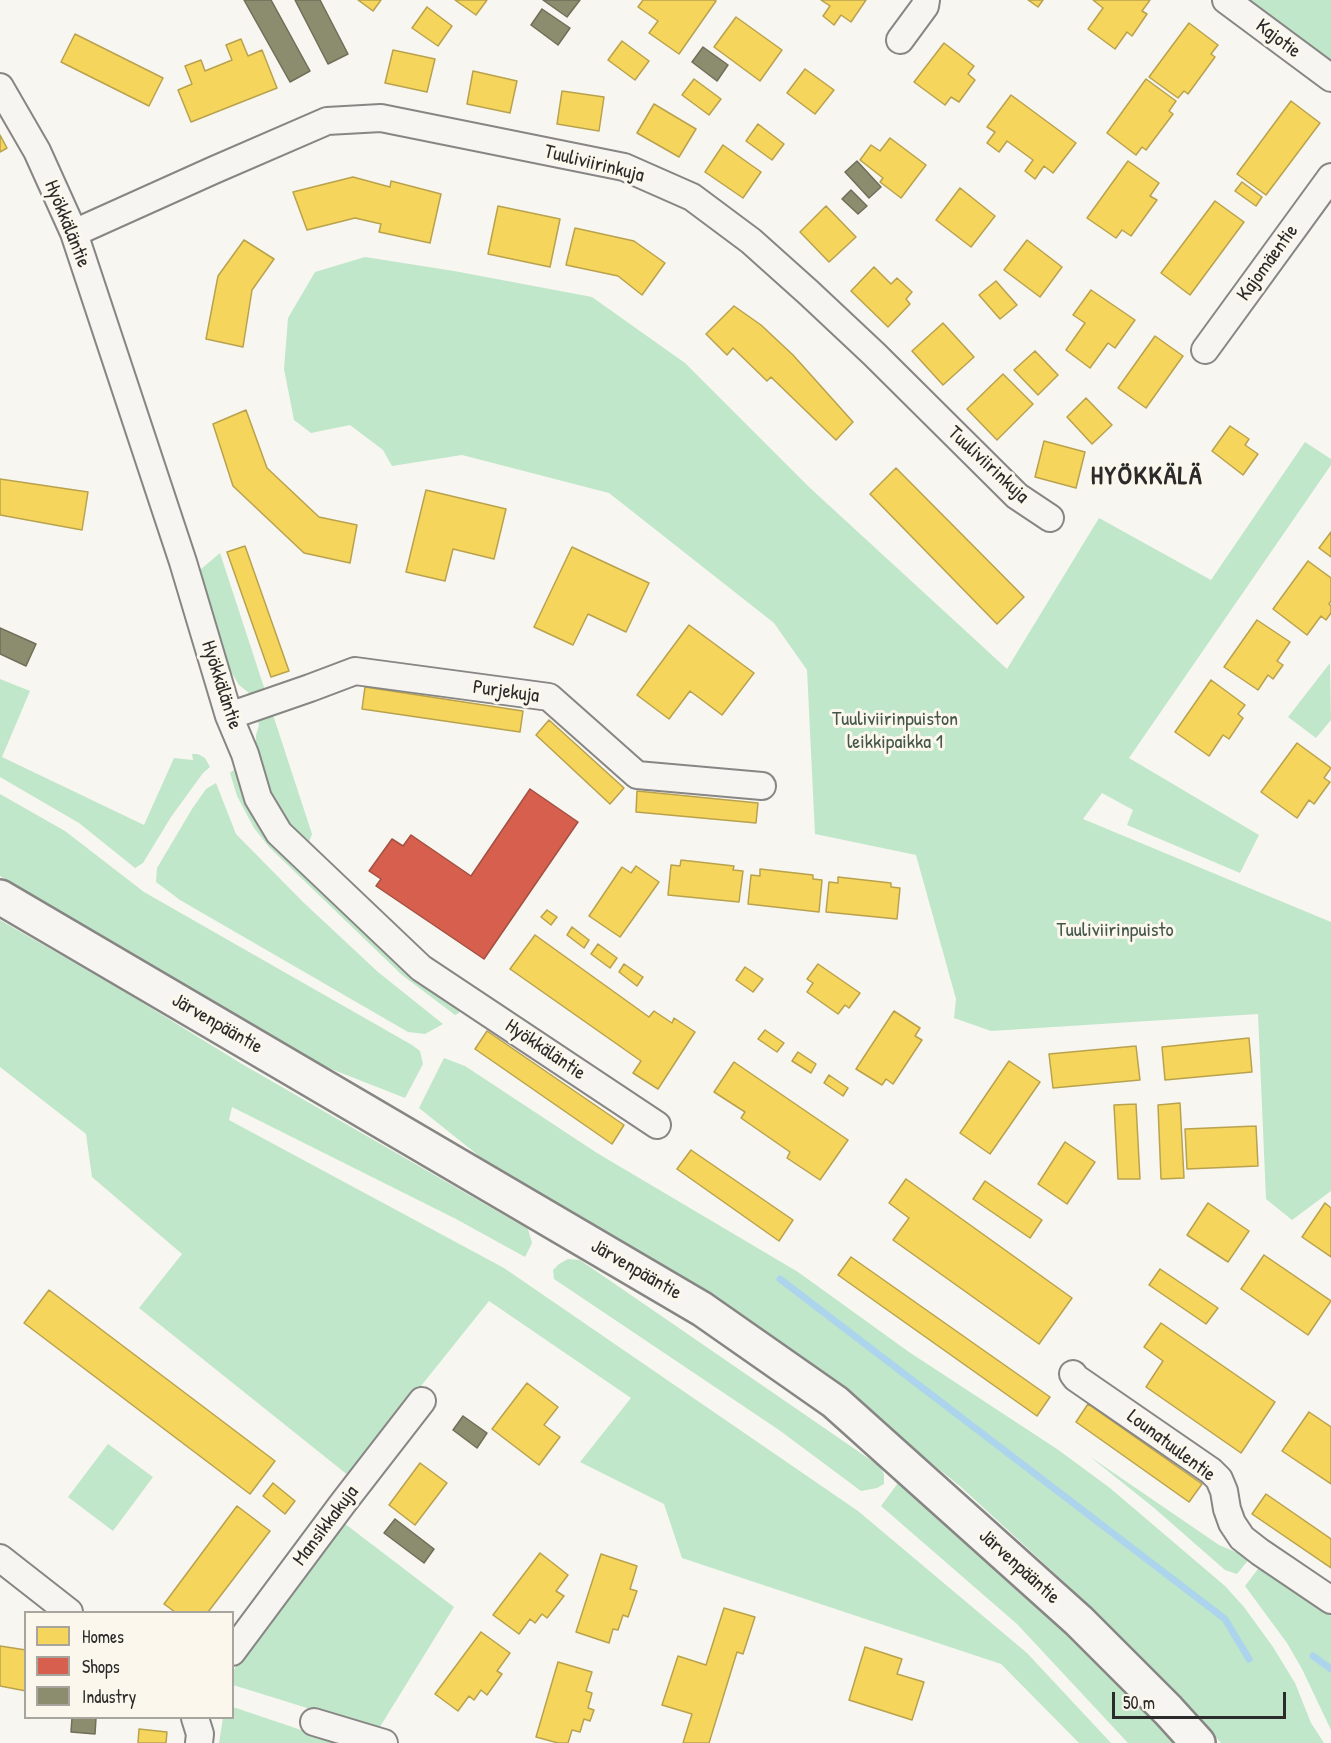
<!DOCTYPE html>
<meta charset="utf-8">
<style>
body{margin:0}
#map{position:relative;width:1331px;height:1743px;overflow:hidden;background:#f8f6f0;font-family:"Patrick Hand",sans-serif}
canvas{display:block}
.legend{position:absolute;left:24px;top:1611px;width:210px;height:108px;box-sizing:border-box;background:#fbf7ec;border:2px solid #a8a59f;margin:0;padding:8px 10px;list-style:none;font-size:18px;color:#2b2b2b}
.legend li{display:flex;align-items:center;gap:12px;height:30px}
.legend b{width:30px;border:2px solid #a8a59f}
.scale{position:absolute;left:1112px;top:1692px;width:174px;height:27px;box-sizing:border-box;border:3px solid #2b2b2b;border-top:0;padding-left:8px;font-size:18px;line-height:21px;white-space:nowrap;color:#2b2b2b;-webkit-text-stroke:4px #fbf7ec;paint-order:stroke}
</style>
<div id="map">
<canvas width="1331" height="1743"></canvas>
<ul class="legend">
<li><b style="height:16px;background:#f6d55c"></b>Homes</li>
<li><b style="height:16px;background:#d6604d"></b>Shops</li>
<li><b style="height:16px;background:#8c8c6e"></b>Industry</li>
</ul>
<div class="scale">50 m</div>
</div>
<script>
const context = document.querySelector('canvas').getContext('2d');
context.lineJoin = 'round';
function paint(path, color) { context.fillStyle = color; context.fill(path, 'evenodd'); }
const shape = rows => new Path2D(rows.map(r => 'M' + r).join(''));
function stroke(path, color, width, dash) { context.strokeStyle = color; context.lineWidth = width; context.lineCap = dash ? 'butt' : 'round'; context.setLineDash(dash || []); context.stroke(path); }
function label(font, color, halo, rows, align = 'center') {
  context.font = font + ' "Patrick Hand",sans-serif'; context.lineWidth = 6; context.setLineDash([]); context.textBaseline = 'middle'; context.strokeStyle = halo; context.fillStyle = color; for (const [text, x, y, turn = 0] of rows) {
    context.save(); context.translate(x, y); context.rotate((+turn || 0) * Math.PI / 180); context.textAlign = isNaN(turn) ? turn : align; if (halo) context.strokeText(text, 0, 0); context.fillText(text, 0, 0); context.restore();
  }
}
paint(shape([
 [1245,0,1331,0,1331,62],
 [365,257,454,271,592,297,685,363,809,487,1007,669,1099,518,1211,580,1305,442,1331,459,1331,465,1129,758,1259,835,1240,873,1127,825,1133,810,1102,793,1083,819,1331,922,1331,1191,1292,1220,1266,1199,1258,1014,991,1031,954,1018,956,999,916,855,815,834,807,670,774,623,609,493,462,455,392,466,383,450,350,425,311,433,294,420,284,369,288,318,315,272],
 [220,553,312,834,309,842,286,821,276,806,267,787,256,743,256,735,259,725,249,693,239,685,230,670,200,570],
 [1330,663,1331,720,1316,738,1288,717],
 [0,679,30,691,2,757,144,825,174,758,193,760,192,754,198,754,205,758,210,767,203,773,171,817,143,863,135,868,79,823,0,777],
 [236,768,252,812,268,838,460,1009,459,1013,455,1015,402,975,269,847,254,828,237,796,230,773],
 [216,783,236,834,303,902,378,972,443,1024,425,1034,408,1032,180,900,156,882,157,868,192,809,206,789],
 [0,794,65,831,144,892,412,1045,420,1051,423,1064,405,1098,326,1067,261,1033,39,901,0,876],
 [0,920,120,989,242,1064,528,1229,532,1243,525,1257,456,1219,232,1107,229,1120,504,1268,858,1511,1027,1653,1111,1743,1079,1743,1001,1664,682,1558,664,1504,580,1462,631,1398,489,1301,349,1476,139,1308,182,1254,92,1177,86,1134,0,1067],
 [444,1058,465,1066,597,1153,798,1272,909,1352,1057,1449,1110,1488,1225,1586,1244,1607,1273,1647,1295,1683,1311,1723,1324,1743,1221,1743,1152,1668,1063,1581,961,1487,830,1381,677,1276,484,1160,419,1108],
 [568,1259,580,1260,881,1467,884,1475,884,1484,877,1488,861,1491,779,1430,554,1279,553,1270,559,1264],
 [108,1444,153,1477,113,1531,68,1497],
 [1089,1456,1219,1545,1250,1558,1237,1574,1225,1570,1153,1507],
 [898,1483,933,1510,1047,1613,1125,1690,1174,1743,1128,1743,1017,1624,881,1506],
 [340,1520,454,1607,378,1730,233,1685,233,1671],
 [1261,1565,1331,1613,1331,1730,1302,1669,1287,1643,1245,1586],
 [233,1707,313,1734,351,1743,219,1743,223,1718,232,1718]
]), '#c0e7ca');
const homes = shape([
 [358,0,381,0,373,11,358,0],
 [455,0,487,0,476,15,455,0],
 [643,0,714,0,716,1,679,54,649,33,658,21,638,7,643,0],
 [821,0,866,0,851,22,841,15,834,25,823,16,830,6,821,0],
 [1028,0,1043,0,1038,7,1028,0],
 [1150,0,1142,11,1147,14,1132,36,1127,32,1115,49,1088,29,1103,8,1093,0,1150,0],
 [427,7,452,26,438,46,412,28,427,7],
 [736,17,782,50,760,81,714,47,736,17],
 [1189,23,1218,45,1211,54,1215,57,1188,94,1184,91,1178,98,1149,77,1189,23],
 [75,34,163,78,149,106,61,62,75,34],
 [241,39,248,56,262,50,277,88,191,122,178,90,192,84,185,66,201,60,205,71,232,60,226,45,241,39],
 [622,41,649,61,635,80,608,60,622,41],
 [944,43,974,66,968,74,975,80,959,102,951,97,945,105,914,82,944,43],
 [393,50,435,59,427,92,385,83,393,50],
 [805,69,834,90,815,114,787,93,805,69],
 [473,71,517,81,510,113,467,104,473,71],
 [694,79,721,99,709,115,682,95,694,79],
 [1146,79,1176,101,1169,111,1173,114,1146,150,1142,147,1136,155,1107,133,1146,79],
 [562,91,604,97,599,131,557,124,562,91],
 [1011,95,1076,143,1053,173,1044,166,1035,179,1025,171,1033,160,1007,141,999,152,987,143,995,132,987,127,1011,95],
 [1291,101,1320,123,1266,195,1237,174,1291,101],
 [654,104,696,129,679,157,637,133,654,104],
 [758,124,784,144,772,160,746,141,758,124],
 [0,135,7,148,0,152,0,135],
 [890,138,926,165,901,198,880,182,883,178,860,160,871,145,880,151,890,138],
 [723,145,761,172,743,198,705,172,723,145],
 [1128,161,1159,183,1150,196,1157,200,1131,236,1122,230,1116,238,1087,218,1128,161],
 [353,177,390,187,391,181,441,194,430,243,379,232,381,224,355,218,307,230,293,192,353,177],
 [1242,182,1262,197,1256,206,1235,191,1242,182],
 [960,188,995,216,971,247,936,220,960,188],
 [1215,201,1244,222,1190,295,1161,273,1215,201],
 [498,206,560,219,550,267,488,254,498,206],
 [826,206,856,237,829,262,800,232,826,206],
 [575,228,634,241,665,263,642,295,618,276,566,265,575,228],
 [244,240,274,259,252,290,243,347,206,339,218,276,244,240],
 [1027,240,1062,267,1040,297,1004,270,1027,240],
 [874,267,891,284,897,278,912,292,906,299,910,304,888,327,851,291,874,267],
 [996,281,1017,305,1000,319,979,295,996,281],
 [1091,290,1135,320,1115,348,1108,343,1090,368,1066,350,1085,323,1073,315,1091,290],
 [734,306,761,325,793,355,853,422,836,440,771,377,767,381,733,348,727,355,706,334,734,306],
 [943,323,974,357,943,385,912,351,943,323],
 [1155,336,1183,356,1146,408,1118,388,1155,336],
 [1035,351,1058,375,1038,395,1014,370,1035,351],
 [1003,374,1033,404,997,440,967,409,1003,374],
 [1086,398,1112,425,1092,444,1067,417,1086,398],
 [246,410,267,468,319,517,357,525,350,563,304,553,233,486,213,424,246,410],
 [1230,426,1249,439,1245,445,1258,454,1243,475,1212,451,1230,426],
 [1044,441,1085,452,1076,488,1035,477,1044,441],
 [896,468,1024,597,997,624,870,494,896,468],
 [0,479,88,492,82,530,0,515,0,479],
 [426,490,506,509,494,559,453,549,445,581,406,572,426,490],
 [1331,532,1331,557,1319,548,1331,532],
 [245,546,289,671,271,677,227,552,245,546],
 [572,547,649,583,626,632,588,614,573,645,534,627,572,547],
 [1308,561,1331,578,1331,601,1329,604,1331,606,1331,613,1326,620,1321,616,1307,635,1273,609,1308,561],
 [1257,620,1290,642,1277,661,1283,665,1273,679,1268,675,1258,690,1224,667,1257,620],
 [689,625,754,673,722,715,690,691,669,719,637,695,689,625],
 [1211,680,1245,705,1238,714,1243,718,1229,739,1223,735,1209,756,1175,732,1211,680],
 [365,687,523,711,520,732,362,709,365,687],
 [549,720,624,788,610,804,536,735,549,720],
 [1297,743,1331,768,1324,778,1330,782,1314,804,1309,800,1297,818,1261,792,1297,743],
 [637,791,758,803,756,823,636,812,637,791],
 [681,860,734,866,733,870,743,871,739,902,668,895,671,865,680,866,681,860],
 [636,866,659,882,620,937,589,916,622,867,631,873,636,866],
 [760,869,813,875,813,879,822,880,819,912,748,904,751,875,760,876,760,869],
 [838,877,891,883,891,887,900,888,897,919,826,912,829,882,838,883,838,877],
 [547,910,557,917,551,925,541,917,547,910],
 [572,927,589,940,584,948,567,935,572,927],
 [535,935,649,1017,654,1011,672,1023,674,1018,695,1032,658,1089,633,1073,641,1061,510,969,535,935],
 [598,944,617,958,610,968,591,954,598,944],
 [624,964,643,977,637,986,619,972,624,964],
 [818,964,860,993,849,1008,845,1005,838,1014,807,992,813,983,807,979,818,964],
 [745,967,763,979,753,992,736,980,745,967],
 [894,1011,920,1028,915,1036,922,1040,893,1084,886,1079,882,1085,856,1069,894,1011],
 [765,1030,784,1043,777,1052,758,1039,765,1030],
 [487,1031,624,1125,612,1144,475,1049,487,1031],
 [1249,1038,1252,1072,1165,1080,1162,1047,1249,1038],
 [1136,1046,1140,1080,1053,1088,1049,1054,1136,1046],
 [798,1052,816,1064,811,1073,792,1061,798,1052],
 [1009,1061,1040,1082,990,1154,960,1133,1009,1061],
 [734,1062,848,1140,820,1180,787,1158,790,1152,741,1118,745,1112,714,1092,734,1062],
 [829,1075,848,1088,843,1096,824,1083,829,1075],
 [1180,1103,1184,1178,1161,1179,1158,1105,1180,1103],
 [1136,1104,1140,1179,1118,1179,1114,1105,1136,1104],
 [1256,1126,1258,1166,1187,1169,1185,1129,1256,1126],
 [1065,1142,1095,1162,1067,1204,1038,1184,1065,1142],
 [691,1150,793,1220,779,1241,677,1169,691,1150],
 [906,1179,1072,1298,1039,1344,893,1240,909,1218,889,1203,906,1179],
 [985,1181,1042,1220,1030,1238,973,1199,985,1181],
 [1208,1203,1249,1231,1228,1262,1187,1235,1208,1203],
 [1325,1203,1331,1208,1331,1257,1302,1237,1325,1203],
 [1264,1255,1331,1301,1308,1335,1241,1289,1264,1255],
 [851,1257,1050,1397,1037,1416,838,1275,851,1257],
 [1160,1269,1218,1308,1206,1324,1149,1285,1160,1269],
 [49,1290,275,1461,250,1494,24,1323,49,1290],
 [1161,1323,1275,1402,1241,1453,1146,1387,1163,1361,1144,1347,1161,1323],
 [527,1383,558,1407,544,1425,560,1437,539,1465,492,1429,527,1383],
 [1088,1404,1202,1484,1189,1502,1076,1422,1088,1404],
 [1309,1412,1331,1427,1331,1484,1282,1451,1309,1412],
 [420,1463,447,1483,415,1525,389,1505,420,1463],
 [273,1483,295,1501,285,1514,263,1496,273,1483],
 [1266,1494,1331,1539,1331,1568,1252,1514,1266,1494],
 [237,1506,270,1531,208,1612,175,1612,164,1604,237,1506],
 [540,1553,568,1575,556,1591,564,1596,547,1618,542,1614,535,1623,530,1619,519,1634,493,1615,540,1553],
 [601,1554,637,1566,630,1589,637,1591,628,1617,623,1615,618,1630,613,1629,609,1643,576,1632,601,1554],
 [724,1608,755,1617,743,1654,737,1652,709,1743,683,1743,692,1714,662,1705,678,1656,706,1665,724,1608],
 [481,1632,510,1653,497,1671,502,1674,487,1695,481,1690,474,1700,469,1696,458,1711,435,1694,481,1632],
 [0,1646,26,1650,26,1691,0,1686,0,1646],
 [865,1647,902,1659,897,1674,924,1682,912,1720,849,1700,865,1647],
 [558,1662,592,1672,586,1691,592,1693,588,1708,594,1710,590,1721,584,1719,580,1732,572,1730,568,1743,558,1743,536,1737,558,1662],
 [139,1729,167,1732,166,1743,138,1743,139,1729]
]);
paint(homes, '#f6d55c');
stroke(homes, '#b9a24d', 1.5);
const shops = shape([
 [530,789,578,822,484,959,376,886,381,879,369,871,392,839,403,846,411,835,471,876,530,789]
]);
paint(shops, '#d6604d');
stroke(shops, '#a35043', 1.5);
const industry = shape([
 [244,0,271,0,310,71,290,82,244,0],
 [295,0,320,0,348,54,328,64,295,0],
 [543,0,580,0,567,17,543,0],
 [542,9,570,28,558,45,531,25,542,9],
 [703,47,728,65,717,81,692,62,703,47],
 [857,161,881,187,869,198,845,172,857,161],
 [851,190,867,206,858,214,842,199,851,190],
 [0,628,36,644,26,666,0,654,0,628],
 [463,1416,487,1433,477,1448,453,1430,463,1416],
 [395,1519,434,1549,424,1563,384,1533,395,1519],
 [72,1718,96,1718,95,1734,71,1732,72,1718]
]);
paint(industry, '#8c8c6e');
stroke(industry, '#6f6f5a', 1.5);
stroke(shape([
 [780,1279,1225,1619,1249,1659],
 [1313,1656,1331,1669]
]), '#acd4ed', 7);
const street = shape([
 [1226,0,1331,78],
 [900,40,925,6,926,0],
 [0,87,37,151,74,233,183,562,229,716,245,754,258,798,279,833,421,968,657,1125],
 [74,233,214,170,327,121,381,118,624,167,692,197,751,241,809,293,874,354,1017,496,1050,518],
 [1205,350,1331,177],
 [229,716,310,688,355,671,549,697,637,775,762,786],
 [1073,1374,1076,1378,1211,1471,1219,1479,1224,1491,1227,1509,1232,1523,1242,1538,1260,1552,1331,1600],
 [0,1558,69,1612],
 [232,1652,343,1503,422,1401],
 [195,1718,200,1734,199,1743],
 [314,1722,384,1743]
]);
const secondary = shape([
 [0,897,702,1309,835,1402,1079,1621,1168,1710,1198,1743]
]);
stroke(street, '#878684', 30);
stroke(secondary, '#878684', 38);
stroke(street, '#f6f5f1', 26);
stroke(secondary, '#f6f5f1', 33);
label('20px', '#2b2b2b', '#fbf7ec', [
 ["Kajotie",1278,39,37],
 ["Tuuliviirinkuja",594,164,14],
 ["Hyökkäläntie",67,224,68],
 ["Kajomäentie",1268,263,-54],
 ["Tuuliviirinkuja",988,465,43],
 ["Hyökkäläntie",221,685,72],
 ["Purjekuja",506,692,8],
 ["Järvenpääntie",217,1024,30],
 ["Hyökkäläntie",545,1050,34],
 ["Järvenpääntie",636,1270,30],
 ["Lounatuulentie",1171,1446,37],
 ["Mansikkakuja",326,1526,-53],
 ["Järvenpääntie",1019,1567,42]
]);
label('20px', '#45574b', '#fbf7ec', [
 ["Tuuliviirinpuiston",895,720],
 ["leikkipaikka 1",895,743],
 ["Tuuliviirinpuisto",1115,931]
]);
context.letterSpacing = '1.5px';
label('bold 26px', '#2b2b2b', '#fbf7ec', [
 ["HYÖKKÄLÄ",1147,477]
]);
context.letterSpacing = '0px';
</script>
